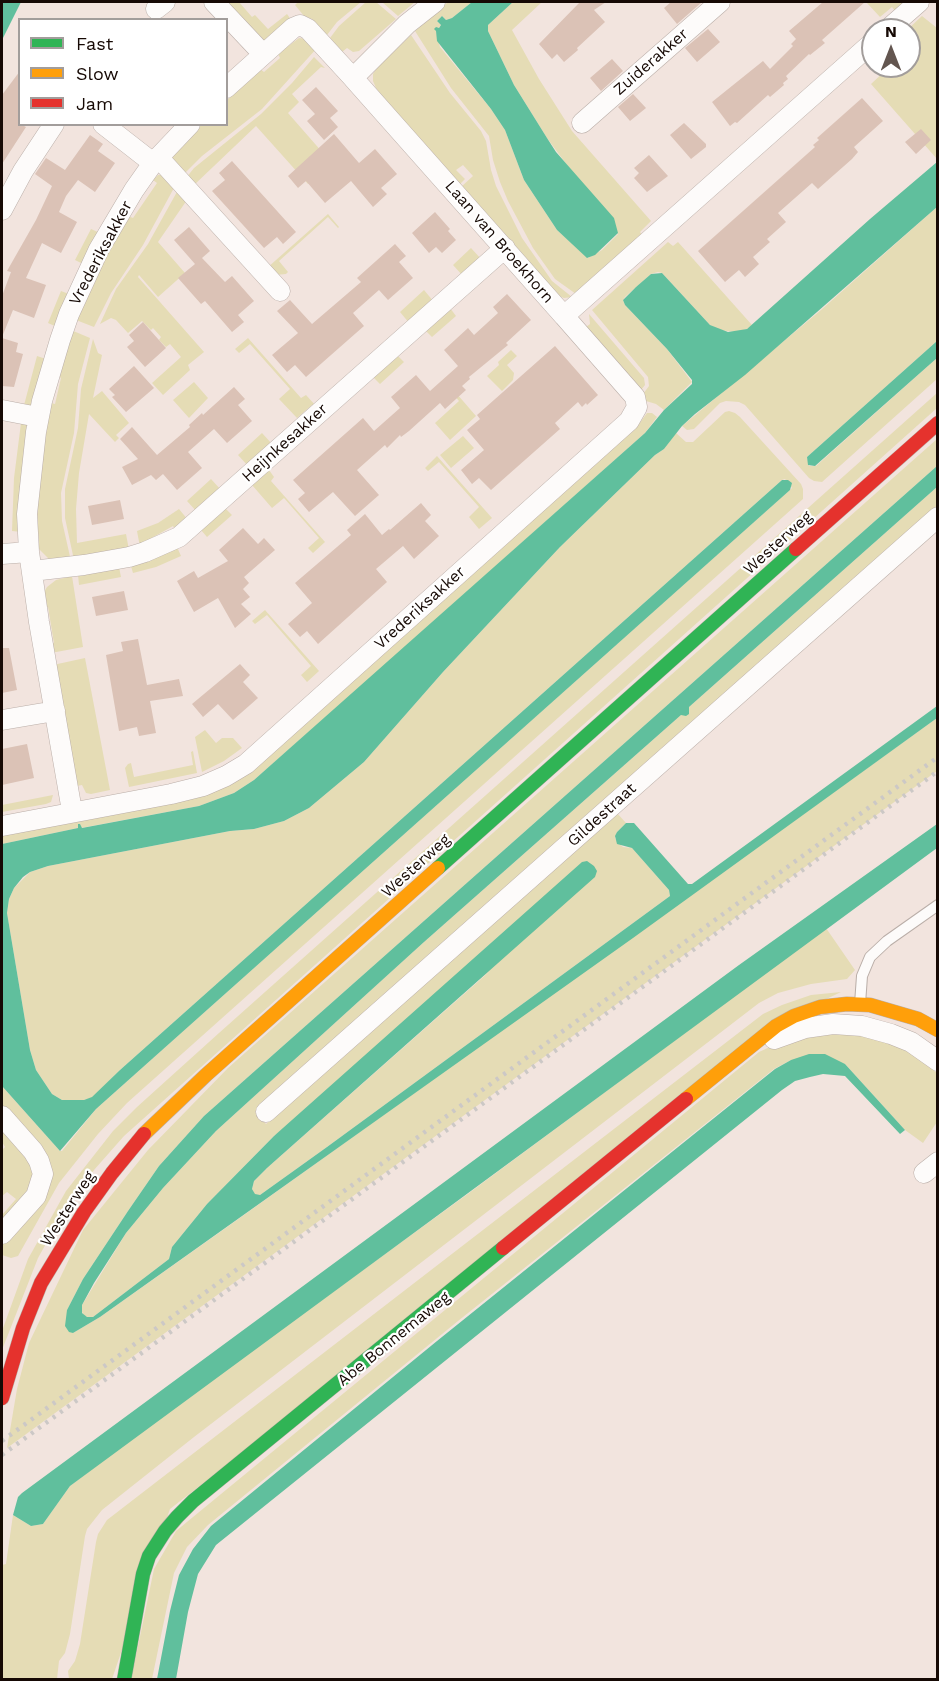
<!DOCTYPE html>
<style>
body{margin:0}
#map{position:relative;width:939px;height:1681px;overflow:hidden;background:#f2e4de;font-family:"Work Sans",sans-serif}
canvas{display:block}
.frame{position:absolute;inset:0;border:3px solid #160904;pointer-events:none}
.legend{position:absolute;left:18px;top:18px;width:210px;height:108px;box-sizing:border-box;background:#fff;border:2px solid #a29d9b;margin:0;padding:8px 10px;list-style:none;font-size:18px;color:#160904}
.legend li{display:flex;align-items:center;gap:12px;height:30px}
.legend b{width:30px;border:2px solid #a29d9b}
.north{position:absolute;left:861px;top:18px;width:60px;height:60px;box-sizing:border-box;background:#fff;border:2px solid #a29d9b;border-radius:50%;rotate:0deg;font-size:16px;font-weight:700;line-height:24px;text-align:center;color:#160904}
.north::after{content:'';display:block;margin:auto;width:21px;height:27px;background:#635650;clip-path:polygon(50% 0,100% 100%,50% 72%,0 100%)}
</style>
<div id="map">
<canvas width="939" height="1681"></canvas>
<div class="frame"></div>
<ul class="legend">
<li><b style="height:8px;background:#30b455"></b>Fast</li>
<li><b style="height:8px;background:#ff9f0a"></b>Slow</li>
<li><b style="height:8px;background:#e5322d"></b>Jam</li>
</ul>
<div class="north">N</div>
</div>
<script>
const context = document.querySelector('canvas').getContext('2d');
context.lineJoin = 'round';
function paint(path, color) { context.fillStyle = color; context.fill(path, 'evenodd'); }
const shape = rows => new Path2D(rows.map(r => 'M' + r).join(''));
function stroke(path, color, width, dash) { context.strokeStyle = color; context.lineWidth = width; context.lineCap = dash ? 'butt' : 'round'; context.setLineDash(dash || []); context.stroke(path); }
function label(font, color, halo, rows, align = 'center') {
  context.font = font + ' "Work Sans",sans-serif'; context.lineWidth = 4.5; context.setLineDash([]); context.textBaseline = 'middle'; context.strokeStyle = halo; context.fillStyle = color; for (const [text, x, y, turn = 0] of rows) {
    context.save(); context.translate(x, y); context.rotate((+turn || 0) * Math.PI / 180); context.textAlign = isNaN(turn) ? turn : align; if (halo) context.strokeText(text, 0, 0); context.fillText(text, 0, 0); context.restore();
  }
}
paint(shape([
 [223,2,239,2,252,17,255,15,268,29,287,14,292,21,266,44],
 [298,2,361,2,337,22,327,35,312,19,304,16,295,5],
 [366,2,376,2,396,19,359,51,353,52,347,48,342,52,330,38,339,26],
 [382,2,415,2,398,16],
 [448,2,472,2,452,18,446,20,442,16,437,21,441,25,436,31,440,47,491,109,505,130,524,180,557,230,588,258,602,250,618,234,547,138,514,85,488,31,488,25,513,2,542,2,512,30,539,79,572,131,651,221,640,232,643,236,576,294,555,279,533,248,508,201,500,182,493,160,489,136,451,88,415,31],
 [866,2,903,2,904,3,895,11,892,7,880,17],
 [922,16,937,28,937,159,871,84,886,70,883,66,909,66,909,30,907,30],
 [411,35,450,93,481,131,486,141,491,170,496,186,522,238,552,281,572,297,564,298,557,295,461,187,473,176,463,165,456,170,465,179,459,185,388,105,376,88,373,81,373,74,377,68],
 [299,38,306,39,317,48,262,109,202,156,183,175,172,159,173,155,201,125,226,124,227,100,260,69,264,72,280,58,278,54],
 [314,57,325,68,321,67,292,94,299,102,288,113,323,153,337,158,308,184,256,126,193,186,186,178,194,168,261,114,292,83],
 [158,175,161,175,175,186,143,245,111,293,94,327,76,320,96,272,128,216,133,218,157,183,153,180],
 [178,190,187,200,158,242,185,273,158,297,139,275,138,277,204,352,188,365,190,370,163,395,152,383,181,357,170,344,166,347,159,340,161,337,153,328,151,330,142,321,128,333,116,320,111,318,100,324,116,289,148,244],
 [937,207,937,341,807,457,809,466,816,466,937,358,937,379,822,482,814,481,809,478,745,405,739,402,726,401,720,403,694,429,687,430,682,426,821,310],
 [328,214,339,227,338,228,328,217,279,261,288,272,286,274,275,275,267,268],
 [91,229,100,233,83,264,75,260],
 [668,242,673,246,678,242,752,325,747,329,736,332,719,330,710,325,662,273,658,272,651,274,625,297,623,300,625,305,667,349,692,382,664,410,656,404,646,401,643,394,649,386,648,377,592,310],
 [471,248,482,260,463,276,453,265],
 [424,290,434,302,410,324,400,312],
 [61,291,69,294,57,327,48,323],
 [450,308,456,316,432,337,425,330],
 [589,314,644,378,645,385,641,390,586,327,590,324],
 [71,330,90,338,78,384,74,433,61,493,62,521,71,561,50,560,39,549,37,508,44,441,51,403,55,404,61,378,57,376],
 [248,338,301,398,306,395,316,406,315,407,312,405,297,418,279,399,290,389,250,344,239,353,235,349],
 [93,339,98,353,102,355,93,398,102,391,129,423,116,435,119,438,115,442,89,414,79,473,76,509,77,543,126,534,129,550,74,560,65,518,65,489,78,428,81,389],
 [511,350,517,356,507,365,514,373,513,380,502,391,487,376,499,365,498,362],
 [397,355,404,362,380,384,373,377],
 [37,356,46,359,33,411,23,409],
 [444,379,476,416,450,440,435,423,459,401,442,382],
 [194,382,208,398,189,418,173,400],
 [937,393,937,408,124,1136,94,1170,62,1215,38,1258,2,1350,2,1331,28,1259,66,1191,113,1131,137,1107,219,1033],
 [729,411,735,413,740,417,801,484,803,489,803,499,127,1103,98,1134,59,1183,18,1256,11,1258,2,1255,2,1243,45,1186,2,1108,2,1086,60,1151,62,1151,96,1109,792,488,785,479,782,480,120,1070,92,1098,84,1100,62,1100,52,1094,36,1070,30,1050,7,913,9,899,14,888,30,872,48,866,230,831,254,829,284,821,309,808,364,762,443,672,560,547,655,455,664,449,676,433,686,442,693,442,725,412],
 [647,413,652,413,657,417,645,433,367,681,254,780,234,793,199,806,81,828,80,824,78,824,78,828,2,844,2,833,176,800,283,741,639,424],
 [21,423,31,425,22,532,12,531,14,478],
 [262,433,273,445,248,466,238,455],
 [463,436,474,448,451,468,440,455],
 [937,439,937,466,204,1116,159,1166,128,1211,83,1279,67,1310,73,1333,100,1317,230,1225,937,718,937,771,7,1448,17,1389,29,1343,83,1230,148,1150,228,1068],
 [437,456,492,518,479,529,469,517,479,507,439,462,428,471,425,468],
 [269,470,274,477,271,481,325,542,313,553,308,548,319,538,284,498,272,508,252,485],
 [211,479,221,490,197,512,187,501],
 [937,487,937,506,255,1112,266,1124,617,813,626,823,617,832,615,838,618,843,623,847,632,848,669,890,670,896,327,1147,260,1195,255,1195,252,1189,254,1181,267,1168,490,971,274,1136,207,1204,172,1247,169,1259,93,1317,90,1318,84,1316,81,1310,82,1305,126,1233,163,1188,216,1131,424,942,681,715,685,715,689,707],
 [225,508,232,515,207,537,201,530],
 [179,509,188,520,175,530,173,526,148,540,140,547,137,531,158,523],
 [177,547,181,556,156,567,133,573,131,566],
 [119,567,121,577,79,585,78,575],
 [72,576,83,647,51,653,49,644,54,643,48,607,43,607,44,592,47,587,56,580],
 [265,610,319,671,307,682,301,675,311,666,267,615,255,624,252,621],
 [85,658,110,790,91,794,86,793,82,785,77,786,53,665],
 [205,730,216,743,222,738,233,738,242,748,224,761,202,772,195,737],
 [193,751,197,773,129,787,125,768,128,764,131,763,134,777,193,765,191,752],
 [53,795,51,802,46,804,2,812,2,805],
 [826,928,855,970,847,979,811,984,778,993,759,1003,194,1437,102,1510,87,1529,85,1536,70,1634,65,1653,59,1661,57,1679,2,1680,2,1565,6,1564,13,1515,31,1526,43,1524,70,1486,156,1420,465,1196],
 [841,992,818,1003,170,1509,112,1679,69,1679,68,1671,75,1661,80,1644,96,1542,98,1534,107,1520,763,1014,782,1005,811,995],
 [849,1030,903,1046,937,1073,937,1122,923,1143,905,1130,845,1064,791,1060,774,1069,458,1321,208,1525,187,1547,174,1573,152,1679,131,1680,154,1569,176,1531,759,1052,787,1039],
 [2,1125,30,1157,34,1174,30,1191,2,1226,2,1215,16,1199,7,1192,2,1196,2,1150,5,1147,2,1142]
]), '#e5dcb5');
paint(shape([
 [2,2,21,2,2,40],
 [472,2,513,2,488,25,488,31,514,85,547,138,556,152,614,218,618,233,595,255,587,258,557,230,524,180,505,130,491,109,437,41,436,31,434,29,436,27,439,28,441,25,437,21,442,16,446,20,452,18],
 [937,162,937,207,745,375,695,414,682,426,664,449,655,455,560,547,443,672,364,762,309,808,284,821,254,829,230,831,48,866,30,872,23,877,14,888,9,899,7,913,30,1050,36,1070,52,1094,62,1100,84,1100,92,1097,120,1070,782,480,788,480,792,483,790,490,96,1109,60,1151,2,1086,2,844,78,828,78,824,80,824,82,828,199,806,234,793,254,780,645,433,664,410,692,384,692,380,667,349,625,305,623,300,636,287,651,274,662,273,710,325,728,332,747,329,870,219],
 [937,341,937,358,815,466,808,465,807,457],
 [937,466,937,487,689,707,689,714,686,716,681,715,424,942,216,1131,163,1188,126,1233,94,1283,82,1305,82,1313,87,1317,93,1317,169,1259,172,1247,207,1204,274,1136,582,862,587,861,594,866,597,871,595,877,267,1168,254,1181,252,1189,255,1194,260,1195,327,1147,670,896,669,890,632,848,617,844,615,836,617,832,626,823,634,823,688,884,692,884,937,706,937,718,633,938,100,1317,73,1333,69,1332,65,1326,67,1310,83,1279,128,1211,159,1166,204,1116],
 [937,824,937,848,70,1486,43,1524,31,1526,13,1515,18,1497,22,1493,739,965],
 [809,1054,825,1054,845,1064,905,1130,900,1134,845,1076,823,1074,810,1077,795,1081,782,1090,216,1545,198,1574,188,1612,176,1679,157,1679,170,1611,179,1575,193,1549,211,1526,437,1341,775,1069,791,1060]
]), '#60bf9d');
paint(shape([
 [580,2,606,2,594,10,605,22,577,48,578,50,564,62,557,54,552,59,539,44],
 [671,2,702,2,677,24,664,8],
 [823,2,865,2,822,40,825,43,810,55,809,54,786,76,788,79,783,83,784,85,770,97,768,95,737,123,735,122,730,126,712,102,763,61,770,69,793,46,791,44,796,39,789,31],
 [708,29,720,42,697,62,685,48],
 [612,59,623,71,601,91,590,78],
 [20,71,20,124,26,127,2,164,2,95],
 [316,87,338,111,330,118,338,127,324,140,307,121,315,114,302,100],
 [633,94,646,108,630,121,618,107],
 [862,98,883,121,854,147,858,152,852,159,818,189,812,183,778,213,786,222,767,239,770,242,753,257,759,264,745,277,739,270,725,282,698,251,815,147,813,145,819,140,817,138],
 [684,123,706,144,706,147,691,159,670,135],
 [921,129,931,140,916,154,905,142],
 [334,134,359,163,375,149,397,174,381,188,387,194,373,207,351,181,325,203,306,181,298,188,288,176],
 [90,135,103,144,98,151,115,163,95,192,78,180,66,196,59,212,77,222,61,253,42,243,26,278,46,285,34,318,13,310,2,337,2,296,11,272,7,271,36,220,52,186,35,174,46,158,65,170],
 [649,155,668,176,647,192,634,178,639,173,634,168],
 [232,161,296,232,283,244,277,237,264,248,212,191,225,180,219,173],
 [435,212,450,229,448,231,456,240,442,253,436,247,429,253,412,233],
 [189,227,210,251,202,258,225,282,232,276,254,301,238,315,244,322,232,332,205,301,201,304,178,278,195,264,174,240],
 [395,244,406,256,399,262,413,278,388,300,379,290,353,313,364,326,306,377,295,365,287,372,272,355,298,333,277,311,290,300,312,324,361,282,357,278],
 [507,294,531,320,506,343,508,345,469,377,470,379,462,386,466,390,445,409,440,403,409,431,401,437,400,435,387,448,385,445,357,470,379,495,355,516,333,492,309,512,298,499,305,493,293,480,363,418,374,431,400,408,391,397,416,375,430,391,458,366,444,350,468,328,474,335,498,313,493,307],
 [143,322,166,348,145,367,127,347,134,341,129,335],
 [2,338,18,343,16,352,23,354,14,387,2,386],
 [555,346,598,395,587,405,586,403,582,407,578,402,555,423,560,429,491,490,479,478,472,484,461,470,484,450,467,430,480,419,477,415],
 [134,366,154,388,126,412,112,397,115,395,109,389],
 [234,387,245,399,238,405,252,421,227,443,214,429,188,452,202,468,177,490,163,474,156,480,151,475,132,485,122,467,138,459,120,439,132,427,157,455,190,427,189,425,202,413,203,415],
 [120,500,124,519,92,525,88,506],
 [421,503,431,515,425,521,439,536,414,559,403,546,376,569,387,582,318,644,307,631,300,637,288,624,312,603,295,583,351,535,347,530,365,514,382,535,389,529,390,530],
 [243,528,258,544,264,538,275,550,244,577,249,583,243,589,250,597,241,604,251,614,235,628,218,598,194,612,177,581,194,571,198,578,228,561,219,550],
 [124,591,128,610,96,616,92,597],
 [138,639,147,685,179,679,183,696,150,701,156,733,139,736,137,727,119,731,106,655,123,651,121,642],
 [2,648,9,648,17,690,2,693],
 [240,664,250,675,243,682,258,698,233,720,218,704,203,717,192,704],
 [27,744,34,778,2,785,2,749]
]), '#dbc2b6');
const lane = shape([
 [860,1004,862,976,870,957,887,941,938,905]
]);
const street = shape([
 [214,2,263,54],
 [435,2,407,24,353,78,564,316,873,42],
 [156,9,165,2],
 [887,30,919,2],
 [226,88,293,28,300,25,308,29,353,78],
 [582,123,720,2],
 [103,124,153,163],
 [158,157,280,291],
 [2,210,23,171,54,124],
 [2,410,38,417],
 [2,554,29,552],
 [32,571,84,565,129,557,145,552,179,537,505,248],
 [2,720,55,711],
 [72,811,39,622,29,552,27,514,36,432,42,401,60,340,69,314,99,249,134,190,153,163,190,124],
 [2,826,171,794,203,786,226,776,246,764,629,421,637,407,635,397,564,316],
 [774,1039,805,1028,833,1024,862,1026,891,1034,911,1042,938,1061],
 [266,1112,938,517],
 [2,1116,33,1151,39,1161,43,1174,36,1196,2,1234],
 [924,1173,938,1162]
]);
const fast = shape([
 [438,868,796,549],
 [124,1680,143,1574,149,1556,165,1531,177,1517,193,1501,503,1248]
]);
const slow = shape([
 [686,1099,776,1026,794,1016,820,1007,847,1004,870,1005,918,1019,938,1030],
 [144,1134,206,1075,438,868]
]);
const jam = shape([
 [796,549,938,423],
 [503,1248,686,1099],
 [2,1398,23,1328,41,1283,84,1212,112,1173,144,1134]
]);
stroke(lane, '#baaea8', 12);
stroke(street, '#baaea8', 21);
stroke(fast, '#baaea8', 15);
stroke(slow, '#baaea8', 15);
stroke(jam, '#baaea8', 15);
stroke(lane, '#fdfbfa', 10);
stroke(street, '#fdfbfa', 20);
stroke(fast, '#30b455', 14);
stroke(slow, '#ff9f0a', 14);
stroke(jam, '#e5322d', 14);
stroke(shape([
 [2,1441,938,757],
 [2,1455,938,771]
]), '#ccc8c6', 4.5, [3, 6]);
label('16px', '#160904', '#fff', [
 ["Zuiderakker",651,62,-41],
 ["Laan van Broekhorn",499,242,49],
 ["Vrederiksakker",101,253,-62],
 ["Heijnkesakker",285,443,-42],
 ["Westerweg",778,543,-42],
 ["Vrederiksakker",420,608,-42],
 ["Gildestraat",602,815,-42],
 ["Westerweg",416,866,-42],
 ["Westerweg",68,1209,-57],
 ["Abe Bonnemaweg",394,1339,-39]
]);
</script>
